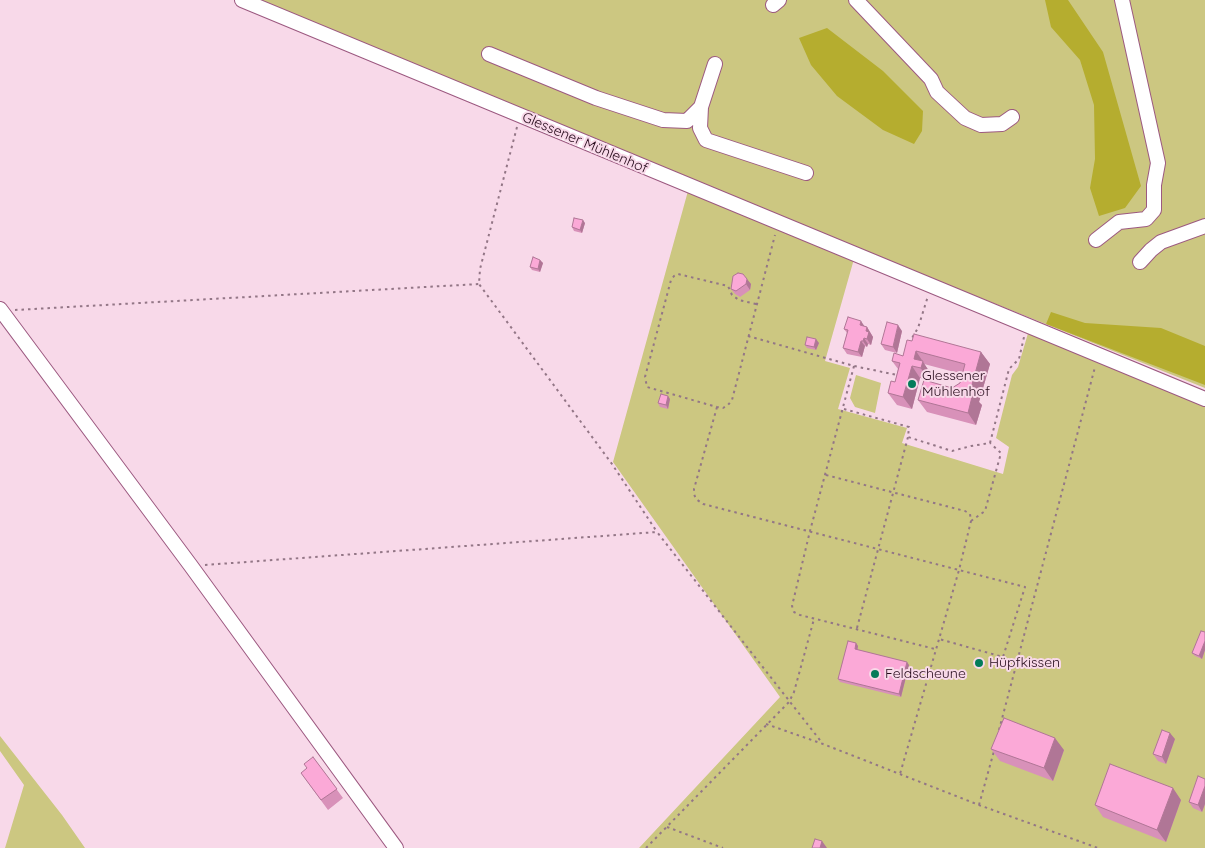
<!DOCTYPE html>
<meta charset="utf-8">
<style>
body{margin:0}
canvas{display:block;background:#f8d9e9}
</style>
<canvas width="1205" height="848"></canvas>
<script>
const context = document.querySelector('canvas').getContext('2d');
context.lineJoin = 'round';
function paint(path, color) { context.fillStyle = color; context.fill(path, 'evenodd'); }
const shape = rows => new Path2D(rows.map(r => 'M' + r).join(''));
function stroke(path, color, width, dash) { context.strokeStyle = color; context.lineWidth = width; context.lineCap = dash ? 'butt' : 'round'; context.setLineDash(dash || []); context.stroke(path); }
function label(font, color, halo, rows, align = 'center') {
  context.font = font + ' Quicksand,sans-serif'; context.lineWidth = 4; context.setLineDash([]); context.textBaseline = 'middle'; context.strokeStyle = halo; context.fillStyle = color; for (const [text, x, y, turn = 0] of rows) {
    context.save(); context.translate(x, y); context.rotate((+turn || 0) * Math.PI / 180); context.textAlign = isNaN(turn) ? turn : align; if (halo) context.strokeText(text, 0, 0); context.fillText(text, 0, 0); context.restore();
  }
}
paint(shape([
 [250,0,1205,0,1205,388,692,182],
 [688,191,854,259,825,361,850,368,838,409,907,428,902,443,1003,474,1009,447,996,438,1012,375,1018,367,1029,330,1205,404,1205,848,639,848,780,697,613,462],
 [856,375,881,383,875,413,855,407,850,398],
 [0,736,62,815,85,848,5,848,24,785,0,751]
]), '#ccc781');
paint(shape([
 [1045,0,1068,0,1103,52,1141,186,1125,208,1099,216,1090,188,1095,159,1094,105,1080,60,1051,27],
 [827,28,883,71,923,111,922,131,914,144,883,130,837,96,811,65,799,38],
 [1051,312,1085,323,1161,328,1205,346,1205,385,1046,324]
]), '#b5ad2f');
const minor = shape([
 [242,0,1205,399],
 [856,0,931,79,937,92,965,118,981,125,1002,124,1012,117],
 [773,5,779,0],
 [489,54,596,98,663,120,687,121,701,107,715,64],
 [701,107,700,128,706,140,806,173],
 [1096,240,1119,222,1146,219,1154,210,1154,185,1158,163,1122,0],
 [1140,262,1151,250,1161,242,1205,226],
 [0,309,191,566,396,848]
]);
stroke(minor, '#9c5980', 16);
stroke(shape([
 [517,127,480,269,479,284,612,464,657,532],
 [756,304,739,300,732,295,728,286,678,274,674,276,671,280,645,377,647,387,717,407,723,408,728,405,732,400,775,235],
 [15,310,479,284],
 [748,336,854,366,897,375],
 [909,343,918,328,928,296],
 [854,366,810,531,792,606,794,612,800,615,935,649],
 [717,407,694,489,694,494,696,499,703,504,1025,587,1003,657,939,639],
 [844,409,909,427,908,437,952,451,971,446,990,443],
 [990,443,1009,369,1019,359,1024,337],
 [826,475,965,511,970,514,971,521,959,570,900,774],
 [971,521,985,511,1001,453,990,443],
 [205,565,657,532,823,744],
 [857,628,908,437],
 [766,724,823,744,979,805,1098,848],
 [999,730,1095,367],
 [979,805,994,751],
 [667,827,723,848],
 [646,848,789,702,794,692,814,619]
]), '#937686', 2, [2.5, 4]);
stroke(minor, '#fff', 14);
paint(shape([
 [585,223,582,233,574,231,572,227],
 [540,260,543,263,540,272,532,270,530,267],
 [738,273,751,284,750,290,740,297,735,294,731,289],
 [865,327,867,327,873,337,871,345,868,344,867,347,865,346,862,357,847,354,843,348,847,333,844,329],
 [902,331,897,353,885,350,881,344],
 [912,341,981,352,990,364,979,402,982,405,976,425,927,412,918,400,952,388,960,383,962,374,924,364,931,374,930,381,920,378,912,409,897,405,888,393,895,382,898,369,892,361,903,356],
 [819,343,816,350,807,348,805,345],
 [670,399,668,409,660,407,658,403],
 [1205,632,1205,650,1202,659,1195,656,1192,653],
 [856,643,858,646,858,650,909,665,901,697,840,682,838,679],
 [1175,739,1166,764,1158,761,1153,754],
 [991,749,1064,750,1053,781,1000,761],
 [313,757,343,798,328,810,301,773,307,768],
 [1205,779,1205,804,1202,812,1193,808,1189,802],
 [1181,800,1166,842,1103,817,1095,805]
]), '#d891b9');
paint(shape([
 [583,220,585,223,582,233,580,230],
 [540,260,543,263,540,272,538,269],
 [747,279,751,284,750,290,746,284],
 [861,321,865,327,860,325],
 [898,325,902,331,897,353,893,347],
 [867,327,873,337,871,345,867,339,866,331],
 [864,338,868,344,867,347,863,341],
 [816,339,819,343,816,350,814,347],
 [861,341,865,346,862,357,858,352],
 [916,351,931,374,930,381,914,359],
 [981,352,990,364,979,402,982,405,976,425,968,413,970,392],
 [912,366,920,378,912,409,903,397],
 [668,396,670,399,668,409,666,405],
 [1205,641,1205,650,1202,659,1199,656],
 [856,643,858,646,857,652,855,649],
 [907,662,909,665,901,697,899,694],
 [1170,733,1175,739,1166,764,1162,757],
 [1055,738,1064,750,1053,781,1044,768],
 [1205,786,1205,804,1202,812,1198,805],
 [1173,788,1181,800,1166,842,1157,830],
 [822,841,827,848,820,848]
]), '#b07696');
const building = shape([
 [574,218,583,220,580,230,572,227,574,218],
 [533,257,540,260,538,269,530,267,533,257],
 [738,273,743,274,747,279,746,284,736,291,731,289,733,276,738,273],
 [848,317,861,321,860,325,867,327,866,331,869,332,867,339,864,338,863,341,861,341,858,352,843,348,848,330,844,329,848,317],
 [887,322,898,325,893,347,881,344,887,322],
 [914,334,981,352,970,392,973,393,968,413,918,400,924,380,952,388,960,383,965,364,916,351,914,359,923,361,921,368,912,366,903,397,888,393,891,381,895,382,900,363,892,361,894,353,903,356,907,340,912,341,914,334],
 [807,337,816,339,814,347,805,345,807,337],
 [661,394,668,396,666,405,658,403,661,394],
 [1201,631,1205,632,1205,641,1199,656,1192,653,1201,631],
 [848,641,856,643,855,649,907,662,899,694,838,679,848,641],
 [1004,718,1055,738,1044,768,991,749,1004,718],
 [1162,730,1170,733,1162,757,1153,754,1162,730],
 [313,757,337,789,321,800,301,773,307,768,304,764,313,757],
 [1110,764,1173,788,1157,830,1095,805,1110,764],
 [1198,776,1205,779,1205,786,1198,805,1189,802,1198,776],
 [815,839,822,841,820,848,812,848,815,839]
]);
paint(building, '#fba9d7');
stroke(building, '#b07696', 1);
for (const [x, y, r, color] of [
 [912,384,5,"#047c5a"],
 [979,663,5,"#047c5a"],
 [875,674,5,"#047c5a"]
]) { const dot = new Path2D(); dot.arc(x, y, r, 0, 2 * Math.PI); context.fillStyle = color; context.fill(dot); stroke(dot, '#f8d9e9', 2); }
label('14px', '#250a1a', '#f8d9e9', [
 ["Glessener Mühlenhof",585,143,23]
]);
label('14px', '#250a1a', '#f8d9e9', [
 ["Glessener",922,376],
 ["Mühlenhof",922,392],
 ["Hüpfkissen",989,663],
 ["Feldscheune",885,674]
], 'left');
</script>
